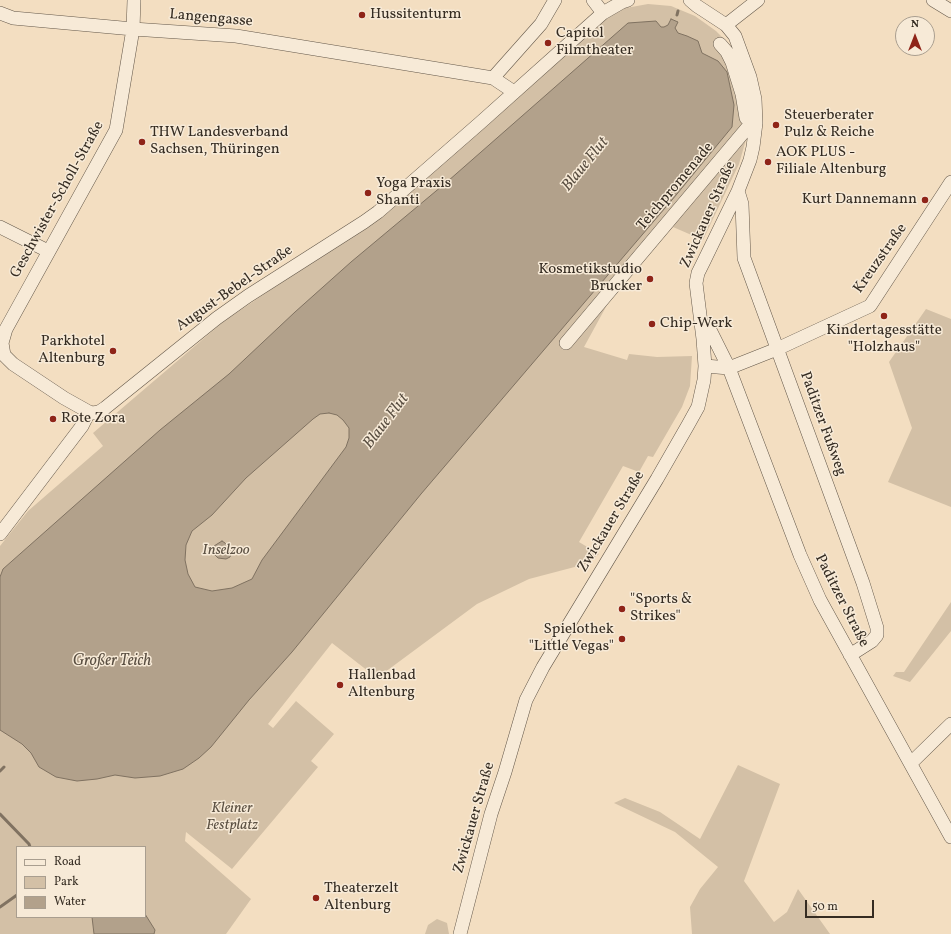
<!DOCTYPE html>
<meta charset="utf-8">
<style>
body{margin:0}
#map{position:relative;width:951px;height:934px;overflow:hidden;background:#f3dec1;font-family:Vollkorn,serif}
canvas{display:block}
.legend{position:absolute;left:16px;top:846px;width:130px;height:72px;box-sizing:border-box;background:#f7ead7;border:1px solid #a99e8f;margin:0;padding:5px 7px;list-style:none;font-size:12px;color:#352c22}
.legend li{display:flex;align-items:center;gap:8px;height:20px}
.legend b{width:20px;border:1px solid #a99e8f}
.north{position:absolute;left:895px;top:16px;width:40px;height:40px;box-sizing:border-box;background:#f7ead7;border:1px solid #a99e8f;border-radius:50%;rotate:0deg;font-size:11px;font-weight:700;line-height:16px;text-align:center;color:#352c22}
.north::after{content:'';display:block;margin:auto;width:14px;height:18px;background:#8f2418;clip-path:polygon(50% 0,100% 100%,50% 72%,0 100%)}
.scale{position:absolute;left:805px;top:900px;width:69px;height:18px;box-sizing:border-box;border:2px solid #352c22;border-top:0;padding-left:5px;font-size:12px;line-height:14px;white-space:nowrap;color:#352c22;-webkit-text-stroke:3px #f7ead7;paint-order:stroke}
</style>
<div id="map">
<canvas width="951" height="934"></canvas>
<ul class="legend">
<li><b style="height:5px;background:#f7ead7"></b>Road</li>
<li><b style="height:11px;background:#d3c0a6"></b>Park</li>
<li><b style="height:11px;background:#b2a18b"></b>Water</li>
</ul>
<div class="north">N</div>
<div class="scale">50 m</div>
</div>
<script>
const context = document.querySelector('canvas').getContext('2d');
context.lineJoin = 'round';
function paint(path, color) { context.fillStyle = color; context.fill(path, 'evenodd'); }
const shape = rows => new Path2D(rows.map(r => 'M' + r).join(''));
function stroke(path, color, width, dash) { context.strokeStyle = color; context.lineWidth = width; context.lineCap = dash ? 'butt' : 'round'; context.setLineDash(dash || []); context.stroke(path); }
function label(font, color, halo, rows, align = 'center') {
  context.font = font + ' Vollkorn,serif'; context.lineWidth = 3; context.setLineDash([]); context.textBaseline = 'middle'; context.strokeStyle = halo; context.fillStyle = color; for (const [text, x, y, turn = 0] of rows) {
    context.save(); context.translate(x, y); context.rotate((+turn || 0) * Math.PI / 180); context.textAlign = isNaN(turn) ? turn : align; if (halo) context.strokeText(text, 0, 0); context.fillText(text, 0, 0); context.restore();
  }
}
paint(shape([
 [648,4,671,6,695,16,716,31,729,44,740,63,751,122,739,164,703,240,673,227,607,305,584,347,627,360,629,354,657,357,692,356,690,386,682,407,653,457,648,456,639,472,623,466,579,542,599,554,586,564,529,579,477,604,377,678,332,643,268,724,273,728,296,701,334,734,311,761,318,767,232,869,186,832,185,841,251,899,226,934,0,934,0,546,28,511,103,446,93,433,223,322,375,219,615,12,626,8],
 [17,847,145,847,145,917,17,917],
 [926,309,951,319,951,507,888,482,912,428,889,362],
 [951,602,951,631,910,682,893,676,896,672,904,672],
 [738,765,780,784,744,881,774,922,787,912,798,889,830,934,692,934,690,907,700,889,718,867,675,832,614,803,625,798,660,812,700,839],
 [437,919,447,923,449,934,425,934,428,925]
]), '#d3c0a6');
const water = shape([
 [671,19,678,22,675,28,678,33,687,36,698,41,702,53,718,61,727,72,734,105,732,127,677,194,421,494,292,652,249,700,211,747,199,758,183,769,160,776,135,778,115,775,97,779,77,781,56,777,39,767,31,753,22,744,0,730,0,577,3,569,160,430,229,374,295,312,351,262,448,181,628,23,656,21,661,27,664,27,668,25,671,19],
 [329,413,337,415,343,420,349,428,349,438,346,447,262,560,252,579,232,588,212,591,195,587,188,574,185,560,186,545,192,531,212,515,246,478,313,419,320,414,329,413],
 [222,541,225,543,232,551,230,557,226,559,218,558,214,554,214,546,222,541],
 [145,914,155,930,154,934,94,934,92,917,145,917,145,914]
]);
paint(water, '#b2a18b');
stroke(water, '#807261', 1);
stroke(shape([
 [677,15,678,11],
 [0,771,4,767],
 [0,814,29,844,30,847],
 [0,907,17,895]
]), '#807261', 3);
const minor = shape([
 [134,0,133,29,116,130,6,329,2,343,4,355,13,364,64,398,89,412,93,413,99,412,105,408,217,318,248,296,364,222,378,212,480,123,603,13,622,2,628,0],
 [593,0,603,13],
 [933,0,951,11],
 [0,13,13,18,133,29,236,36,493,78,514,92],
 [726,25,758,0],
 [720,44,727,52,732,62,742,94,746,118,756,123],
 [493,78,541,24,555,0],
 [738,191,742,204,744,258,863,583,877,628,877,635,872,641,850,655],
 [0,227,48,251],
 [701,324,709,328,729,368,800,555,820,600,951,837],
 [566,343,748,127,756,123],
 [705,366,729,368,777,349,870,306,951,182],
 [0,534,82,426,89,412],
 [911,763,951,724],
 [460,934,491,814,505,772,526,700,543,667,657,479,688,425,698,407,704,380,705,366,703,339,696,283,698,273,704,261,738,191,750,160,753,147,756,123,755,99,750,77,735,36,726,25,697,6,690,0]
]);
stroke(minor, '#64584a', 14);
stroke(minor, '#f7ead7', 13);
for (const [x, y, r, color] of [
 [362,15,4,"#8f2418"],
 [548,43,4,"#8f2418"],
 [776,125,4,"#8f2418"],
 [142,142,4,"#8f2418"],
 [768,162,4,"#8f2418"],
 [368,193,4,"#8f2418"],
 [925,200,4,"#8f2418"],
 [650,279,4,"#8f2418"],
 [884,316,4,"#8f2418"],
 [652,324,4,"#8f2418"],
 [113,351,4,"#8f2418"],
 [53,419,4,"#8f2418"],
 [622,609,4,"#8f2418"],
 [622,639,4,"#8f2418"],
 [340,685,4,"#8f2418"],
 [316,898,4,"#8f2418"]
]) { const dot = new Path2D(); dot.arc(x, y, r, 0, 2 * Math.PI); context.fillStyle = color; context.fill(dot); stroke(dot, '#f7ead7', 1.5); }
label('15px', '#352c22', '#f7ead7', [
 ["Hussitenturm",370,15],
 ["Capitol",556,34],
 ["Filmtheater",556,51],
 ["Steuerberater",784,116],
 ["Pulz & Reiche",784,133],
 ["THW Landesverband",150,133],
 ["Sachsen, Thüringen",150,150],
 ["AOK PLUS -",776,153],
 ["Filiale Altenburg",776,170],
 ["Yoga Praxis",376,184],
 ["Shanti",376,201],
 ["Kurt Dannemann",917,200,"right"],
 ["Kosmetikstudio",642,270,"right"],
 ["Brucker",642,287,"right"],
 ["Chip-Werk",660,324],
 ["Kindertagesstätte",884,331,"center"],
 ["\"Holzhaus\"",884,348,"center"],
 ["Parkhotel",105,342,"right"],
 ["Altenburg",105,359,"right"],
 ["Rote Zora",61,419],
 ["\"Sports &",630,600],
 ["Strikes\"",630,617],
 ["Spielothek",614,630,"right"],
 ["\"Little Vegas\"",614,647,"right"],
 ["Hallenbad",348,676],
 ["Altenburg",348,693],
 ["Theaterzelt",324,889],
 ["Altenburg",324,906]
], 'left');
label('15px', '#352c22', '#f7ead7', [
 ["Langengasse",211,19,5],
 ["Teichpromenade",676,187,-50],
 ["Geschwister-Scholl-Straße",58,200,-61],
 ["Zwickauer Straße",709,215,-66],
 ["Kreuzstraße",881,259,-55],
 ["August-Bebel-Straße",235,289,-35],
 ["Paditzer Fußweg",822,424,70],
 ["Zwickauer Straße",612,522,-59],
 ["Paditzer Straße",841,601,63],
 ["Zwickauer Straße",475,818,-74]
]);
label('italic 15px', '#5c5143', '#f7ead7', [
 ["Inselzoo",226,551],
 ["Kleiner",232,809],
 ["Festplatz",232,826]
]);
label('italic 16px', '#5a4f42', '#f7ead7', [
 ["Blaue Flut",586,165,-51],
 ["Blaue Flut",387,422,-53],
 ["Großer Teich",112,662]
]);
</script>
